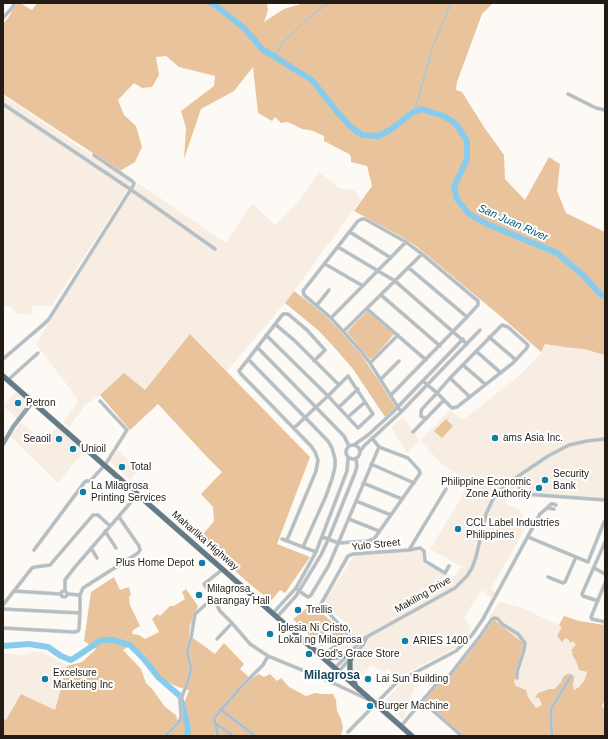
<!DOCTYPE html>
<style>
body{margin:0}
#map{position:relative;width:608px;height:739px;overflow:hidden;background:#fdfaf6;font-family:Arial,sans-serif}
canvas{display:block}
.frame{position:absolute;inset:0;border:4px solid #221c15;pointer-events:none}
</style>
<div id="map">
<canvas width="608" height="739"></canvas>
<div class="frame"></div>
</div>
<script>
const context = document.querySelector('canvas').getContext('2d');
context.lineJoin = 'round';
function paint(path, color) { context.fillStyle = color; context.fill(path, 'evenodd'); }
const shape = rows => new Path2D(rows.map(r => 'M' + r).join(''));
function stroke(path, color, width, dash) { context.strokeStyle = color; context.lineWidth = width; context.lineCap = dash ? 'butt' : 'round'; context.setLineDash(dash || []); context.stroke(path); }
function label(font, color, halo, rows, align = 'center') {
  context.font = font + ' Arial,sans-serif'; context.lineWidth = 4; context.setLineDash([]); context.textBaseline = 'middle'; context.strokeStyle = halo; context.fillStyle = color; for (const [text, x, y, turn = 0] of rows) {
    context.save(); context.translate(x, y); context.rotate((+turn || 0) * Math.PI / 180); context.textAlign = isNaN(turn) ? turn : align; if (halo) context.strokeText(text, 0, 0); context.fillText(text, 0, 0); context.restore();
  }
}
paint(shape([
 [3,95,132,183,52,306,33,306,31,315,18,314,11,307,3,306],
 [319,172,339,188,354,190,361,200,285,303,227,371,190,334,145,390,100,395,85,405,69,428,63,422,79,401,36,344,72,284,138,183,226,243,252,203,275,225,298,202],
 [605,343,605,502,587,500,507,496,506,504,520,509,526,527,491,589,496,593,493,599,482,590,464,617,471,629,455,648,395,679,389,669,383,672,372,665,359,679,340,664,324,649,341,642,353,631,326,604,326,600,353,557,362,553,421,551,423,563,453,577,462,567,430,549,470,483,442,464,420,441,407,453,391,427,403,417,420,441,450,410,463,420,521,374,541,353,545,344,564,347,584,349],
 [16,391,29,403,18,419,3,406],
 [21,423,36,435,44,432,48,436,57,427,84,451,58,483,10,436],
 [118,450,139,470,130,480,109,461],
 [499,602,520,607,559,625,564,616,579,621,598,624,579,670,587,672,584,681,579,687,574,690,573,684,575,676,572,678,569,673,554,689,549,689,542,705,536,708,516,686,514,682,523,643,489,617],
 [32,652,43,652,67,666,55,710,6,721,3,719,3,653,23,655],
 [410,680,415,685,404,717,402,719,384,702,398,687]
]), '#f7ede3');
paint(shape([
 [17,3,20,3,32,10,37,3,267,3,268,10,264,22,284,9,304,3,493,3,482,14,457,82,456,90,462,92,484,127,504,155,505,179,525,200,549,157,560,164,557,191,566,213,605,232,605,355,584,349,564,347,545,344,541,352,505,320,416,246,402,237,354,211,372,186,367,166,351,162,351,157,349,154,324,141,324,136,315,132,310,130,302,129,294,125,287,122,281,123,275,117,272,121,258,113,253,67,234,91,201,109,184,159,186,128,181,111,214,86,215,76,179,67,166,56,156,57,159,75,152,87,142,88,134,83,118,100,124,115,136,126,142,147,135,162,120,171,3,94,3,24,8,18],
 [294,291,315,307,330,320,360,353,380,383,396,408,385,417,353,369,333,346,319,331,285,303],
 [366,312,368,312,394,334,373,358,370,359,369,358,347,332],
 [190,334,310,457,277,544,310,557,285,593,280,590,271,601,252,586,199,539,214,521,213,507,201,494,222,472,206,456,158,404,130,430,100,395,124,373,145,390],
 [446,419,453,426,442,438,434,431],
 [114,577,120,590,129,587,131,595,129,597,130,605,140,626,133,630,132,634,139,635,145,639,159,632,152,619,157,614,160,616,170,606,174,606,185,599,182,592,186,589,198,606,190,626,189,635,215,654,224,643,244,664,240,669,251,679,259,674,264,677,270,674,277,681,281,678,289,687,306,696,315,693,323,694,333,694,336,700,337,711,341,719,343,727,341,736,3,736,3,719,6,720,21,694,55,710,67,666,82,662,96,649,84,641,91,592],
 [130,645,145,655,148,665,158,677,178,687,189,690,183,706,178,722,176,715,165,707,153,690,146,683,141,669,123,650],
 [312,604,344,633,344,634,340,639,321,646,293,619],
 [564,616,579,621,605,625,605,700,602,706,605,710,605,736,463,736,423,701,439,681,448,677,461,661,492,618,523,643,522,652,514,682,516,686,526,690,528,697,536,708,542,705,539,698,535,698,538,693,549,689,554,689,561,682,563,677,569,673,572,677,575,675,573,684,574,690,579,687,584,681,587,672,579,670,576,661,572,654,573,652,571,651,576,644,572,641,571,643,569,641,569,640,565,638,562,642,557,636,562,627,559,625]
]), '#e9c39c');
stroke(shape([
 [274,56,284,41,311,16,329,3],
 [412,113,417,103,432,49,451,3]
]), '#88cced', 1);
stroke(shape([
 [211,3,216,6,244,28,263,50,274,56,289,66,312,80,338,113,351,127,362,135,378,136,390,130,412,113,421,109,444,116,456,124,467,141,467,159,454,187,457,199,469,214,487,224,557,253,583,275,600,294,605,296],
 [3,646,29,644,48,647,61,656,71,660,79,655,101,640,113,640,130,645,143,658,158,677,180,696,188,728,187,736]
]), '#88cced', 6);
const street = shape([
 [3,18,12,8,15,3],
 [568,94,596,108,605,110],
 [3,104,133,191,215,249],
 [350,232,391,258],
 [338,247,395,281,467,344],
 [325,264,363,286],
 [409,268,467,317],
 [381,295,440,346],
 [317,305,329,290],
 [367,309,426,360],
 [331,318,406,242],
 [275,324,295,341,339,385],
 [344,331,422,254],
 [266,335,328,396,358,428,373,414,348,376,328,396,316,407,294,428],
 [489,337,516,360],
 [257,347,344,436,349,446],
 [476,351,501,373],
 [3,359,44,324,49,319,133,186,134,183,132,181,94,155],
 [248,359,328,441,332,448,335,459,335,467,332,479,326,496,303,547],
 [370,363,398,335],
 [463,365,485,384],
 [450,378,470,397],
 [8,380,38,353],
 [380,380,399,361],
 [423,381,437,393,452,408,457,407,513,363,526,349,528,346,527,344,508,327,502,325,450,378,437,393,422,409,421,412,421,416,426,419],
 [391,395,467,317,478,305,478,301,422,254,406,242,365,219,362,219,358,221,303,291,304,295,331,318,360,350,370,363,401,412],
 [339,407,358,389],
 [348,417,365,402],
 [413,432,444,400],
 '346 452a7 7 0 1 1 14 0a7 7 0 1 1-14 0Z',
 [354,445,368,435,392,413,463,339],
 [360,451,365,445,401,412,480,330],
 [371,464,414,483],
 [517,477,521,494],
 [363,483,402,499],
 [498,492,605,500],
 [356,501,391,515],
 [547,508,551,504,554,504,556,505],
 [349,519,379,531],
 [105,531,116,548],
 [322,537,339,543,368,541,374,539,419,475,420,473,419,470,408,458,379,447,372,438],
 [528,537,588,562,604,522],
 [282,539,316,552],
 [287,540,316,471,318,460,315,452,311,446,241,374,239,371,283,314,288,314,307,330,325,350,314,361],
 [91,548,97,558],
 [34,550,84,483,86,481,91,481,92,479,105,465,127,430,100,401],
 [409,550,446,489],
 [594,568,605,574],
 [223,569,204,584,213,598,220,611,232,623,250,644,268,656,331,682,367,699],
 [548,577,563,583,565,582,576,557],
 [605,583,591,617,592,619,605,622],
 [296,588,302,593,308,597,311,595,329,565,379,447],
 '61 594a3 3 0 1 1 6 0a3 3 0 1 1-6 0Z',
 [14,591,60,594],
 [65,591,65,580,75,567,138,494],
 [67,594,80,595],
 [598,601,583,596,582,594,605,542],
 [3,605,32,568,35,567,50,565,93,515,98,515,110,526],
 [3,609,80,613],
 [273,613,296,588,316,552,347,471,348,458],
 [277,617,296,596,321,555,328,540,355,473,357,466,356,459],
 [3,628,74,632,78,631,79,629,80,613,80,595,83,588,138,553,140,550,139,546,119,517],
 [217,639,232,623],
 [322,656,349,636,321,604,348,556,353,554,409,550,420,548,424,551,425,561,445,573,449,566],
 [335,668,363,639,446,593,455,588,467,576,472,568,476,557,486,514,493,499,498,492,517,477,548,456,569,445,587,441,605,439],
 [339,671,363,645,367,637],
 [422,701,462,736],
 [220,709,255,736],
 [214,722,233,736],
 [401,726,440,680,442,678,449,676,481,635,492,619,495,618,498,619,502,624,518,634,525,643,524,650,517,672,517,678],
 [348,732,397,682,439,660,456,651,472,635,483,619,540,514,547,508,554,509],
 [165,736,178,723,181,718,181,714,180,701,187,684,191,669,187,651,191,638,195,614,213,598],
 [218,736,214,718,241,687,263,665,268,656],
 [552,736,551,723,551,709,571,676]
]);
const secondary = shape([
 [3,444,13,427,33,401]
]);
const highway = shape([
 [3,376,412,736],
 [353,656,350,660,350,670,351,676,355,684],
 [324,658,335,657,347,655]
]);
stroke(street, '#dad6d2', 4);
stroke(secondary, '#dad6d2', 5);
stroke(highway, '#dad6d2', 6);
stroke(street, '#b4bfc5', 3);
stroke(secondary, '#92a2aa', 4);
stroke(highway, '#647b87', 5);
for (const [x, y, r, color] of [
 [18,403,4,"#0e7ea6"],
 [495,438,4,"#0e7ea6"],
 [59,439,4,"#0e7ea6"],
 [73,449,4,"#0e7ea6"],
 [122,467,4,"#0e7ea6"],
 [545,480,4,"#0e7ea6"],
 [539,488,4,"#0e7ea6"],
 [83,492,4,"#0e7ea6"],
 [458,529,4,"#0e7ea6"],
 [202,563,4,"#0e7ea6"],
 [199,595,4,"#0e7ea6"],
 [298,610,4,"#0e7ea6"],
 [270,634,4,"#0e7ea6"],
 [405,641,4,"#0e7ea6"],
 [309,654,4,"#0e7ea6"],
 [45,679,4,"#0e7ea6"],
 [368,679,4,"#0e7ea6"],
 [370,706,4,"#0e7ea6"]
]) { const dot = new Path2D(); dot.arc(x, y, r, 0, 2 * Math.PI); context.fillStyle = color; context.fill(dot); stroke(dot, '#fff', 1.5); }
label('10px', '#221c15', '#fff', [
 ["Petron",26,403],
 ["ams Asia Inc.",503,438],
 ["Seaoil",51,439,"right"],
 ["Unioil",81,449],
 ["Total",130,467],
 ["Security",553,474],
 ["Bank",553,486],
 ["Philippine Economic",531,482,"right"],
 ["Zone Authority",531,494,"right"],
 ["La Milagrosa",91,486],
 ["Printing Services",91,498],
 ["CCL Label Industries",466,523],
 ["Philippines",466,535],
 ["Plus Home Depot",194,563,"right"],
 ["Milagrosa",207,589],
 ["Barangay Hall",207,601],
 ["Trellis",306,610],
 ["Iglesia Ni Cristo,",278,628],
 ["Lokal ng Milagrosa",278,640],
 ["ARIES 1400",413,641],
 ["God's Grace Store",317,654],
 ["Excelsure",53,673],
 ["Marketing Inc",53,685],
 ["Lai Sun Building",376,679],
 ["Burger Machine",378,706]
], 'left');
label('10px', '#221c15', '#fff', [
 ["Maharlika Highway",205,541,41],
 ["Yulo Street",376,545,-6],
 ["Makiling Drive",423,595,-30]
]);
label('italic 11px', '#026080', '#fff', [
 ["San Juan River",513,223,24]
]);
label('bold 12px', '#18465a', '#fff', [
 ["Milagrosa",332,676]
]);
</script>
